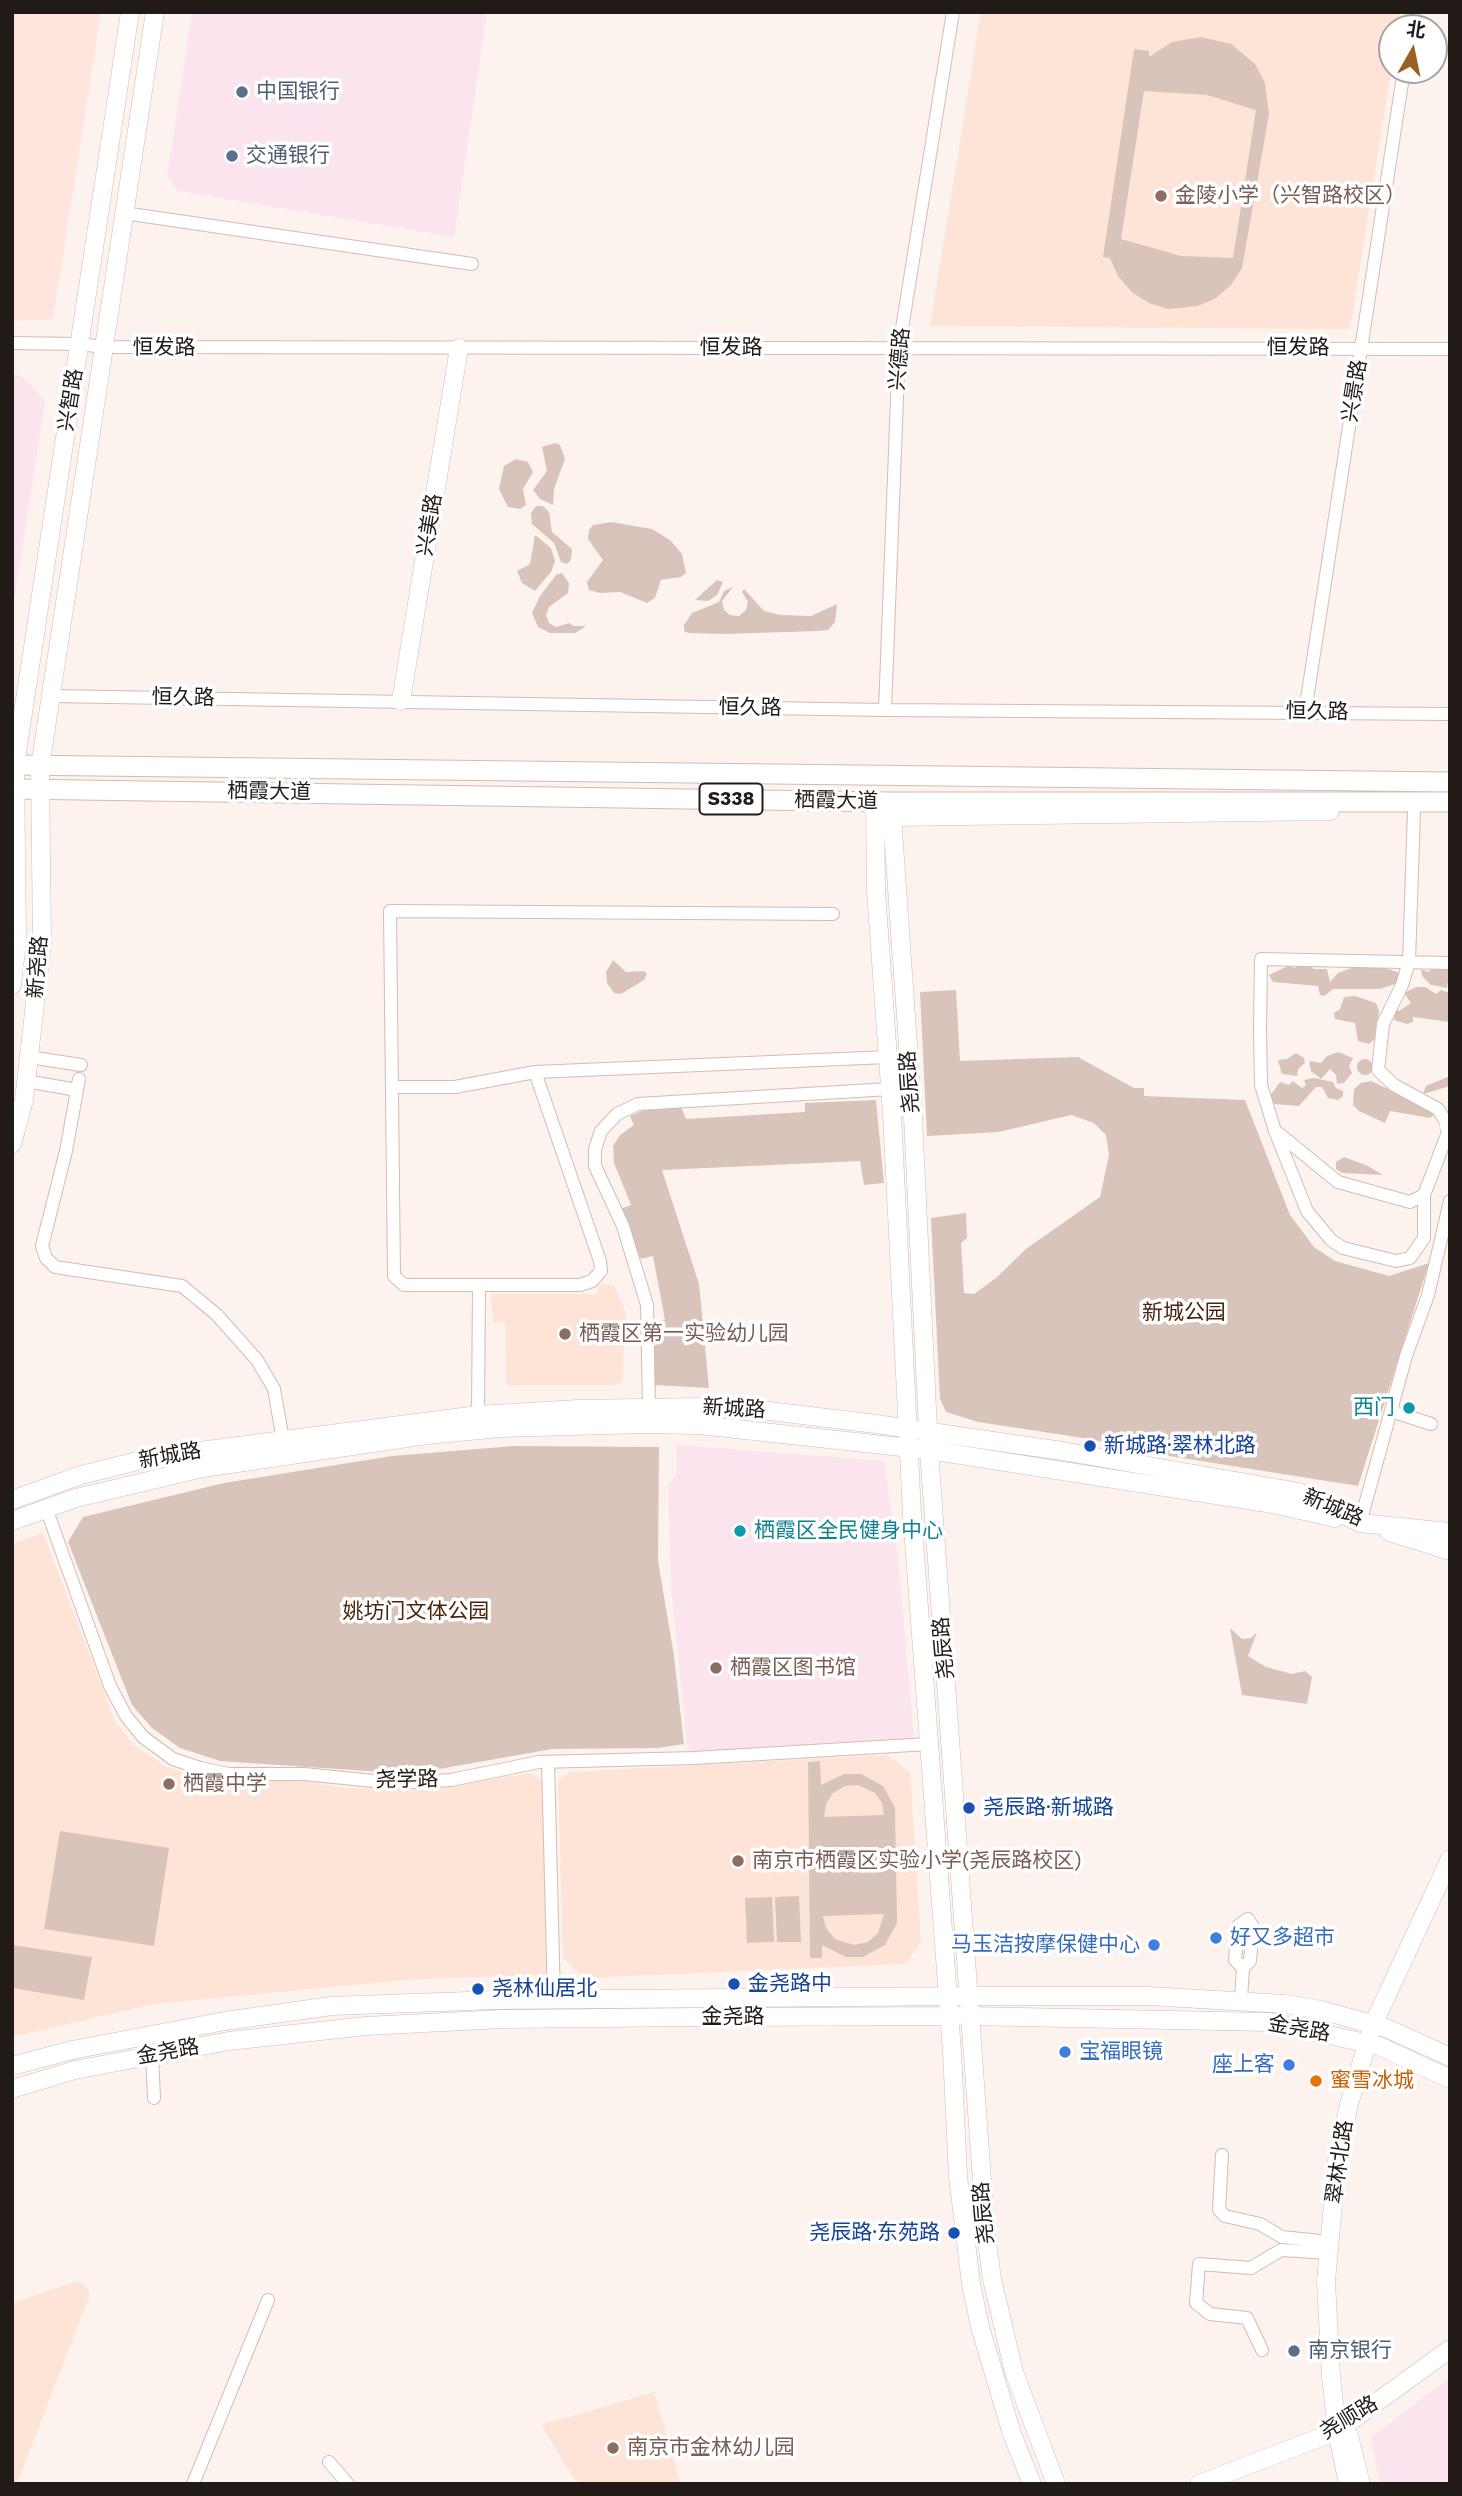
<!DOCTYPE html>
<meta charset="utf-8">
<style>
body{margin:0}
#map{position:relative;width:1462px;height:2496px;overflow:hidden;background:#fdf3ee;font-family:"Work Sans","Noto Sans SC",sans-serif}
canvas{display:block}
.frame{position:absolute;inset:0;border:14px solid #221a16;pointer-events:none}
.north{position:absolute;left:1378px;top:14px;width:70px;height:70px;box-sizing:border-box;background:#fff;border:2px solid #a7a3a2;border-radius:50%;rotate:9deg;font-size:19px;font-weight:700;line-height:28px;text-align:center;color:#221a16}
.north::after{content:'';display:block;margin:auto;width:24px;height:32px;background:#9d6023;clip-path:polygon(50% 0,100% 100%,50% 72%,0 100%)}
</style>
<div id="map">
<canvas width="1462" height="2496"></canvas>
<div class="frame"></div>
<div class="north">北</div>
</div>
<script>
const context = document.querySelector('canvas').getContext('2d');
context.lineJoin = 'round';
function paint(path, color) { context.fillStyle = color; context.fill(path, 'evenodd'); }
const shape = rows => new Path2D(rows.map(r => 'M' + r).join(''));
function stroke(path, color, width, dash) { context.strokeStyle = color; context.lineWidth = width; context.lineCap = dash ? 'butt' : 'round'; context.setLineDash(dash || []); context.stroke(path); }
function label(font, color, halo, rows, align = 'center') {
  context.font = font + ' "Work Sans","Noto Sans SC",sans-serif'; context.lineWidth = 7; context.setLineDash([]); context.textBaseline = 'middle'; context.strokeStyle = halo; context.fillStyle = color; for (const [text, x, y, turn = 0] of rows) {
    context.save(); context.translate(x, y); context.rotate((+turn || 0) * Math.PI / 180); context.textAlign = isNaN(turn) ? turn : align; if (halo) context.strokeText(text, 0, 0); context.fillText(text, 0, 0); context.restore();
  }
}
paint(shape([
 [192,12,487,12,454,237,178,191,167,177],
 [12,375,21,375,45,401,12,615],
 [677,1445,884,1461,898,1558,914,1738,688,1752,671,1587,668,1485,676,1475],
 [1450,2377,1450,2484,1380,2484,1370,2438]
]), '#fce4ef');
paint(shape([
 [12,12,101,12,53,319,12,321]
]), '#ffe5dd');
paint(shape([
 [981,12,1400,12,1398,28,1392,28,1392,66,1350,329,930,326],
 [599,1284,614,1285,626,1313,622,1382,615,1385,506,1385,505,1322,493,1323,491,1294,598,1294],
 [43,1533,115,1721,133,1744,165,1766,203,1780,295,1780,347,1788,428,1790,529,1773,543,1781,546,1975,417,1979,154,2004,12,2037,12,1544],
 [887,1755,910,1772,921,1942,906,1964,582,1978,563,1957,558,1781,569,1772],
 [74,2282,82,2283,90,2294,17,2484,12,2484,12,2303],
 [654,2392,681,2484,581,2484,572,2476,541,2425]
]), '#fde4d7');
paint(shape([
 [1201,37,1231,44,1255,64,1265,83,1269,114,1242,268,1231,285,1216,298,1198,306,1168,309,1149,303,1132,292,1118,276,1110,258,1103,257,1134,49,1149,51,1149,57,1172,42],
 [1144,91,1207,95,1256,110,1233,258,1181,256,1121,239],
 [555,443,560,445,565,459,554,489,553,505,540,499,533,490,547,471,542,447],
 [516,459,528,462,533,472,523,489,526,505,520,509,508,507,499,489,504,466],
 [536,506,543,506,549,512,552,532,572,549,571,560,567,564,561,562,554,543,532,524,531,513],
 [611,522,652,529,670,540,682,554,686,573,681,577,661,580,655,598,647,603,620,592,600,593,589,590,587,582,603,560,588,539,589,530,593,525],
 [535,535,551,548,555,561,551,572,535,591,522,583,517,571,530,564],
 [562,573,569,583,568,593,549,607,546,615,549,623,556,627,569,623,574,626,586,626,575,633,550,633,538,627,532,613,540,596,556,575],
 [717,580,723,582,717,595,708,601,695,600],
 [733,587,722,601,724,610,730,615,739,616,746,610,748,602,742,592,744,589,764,611,781,615,811,616,837,604,835,622,828,630,818,631,724,634,688,633,684,631,684,625,692,613,719,602,724,591],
 [613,960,626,972,644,971,647,974,644,980,621,994,614,993,607,983,606,972],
 [1305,963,1314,969,1327,969,1330,982,1338,973,1354,967,1382,967,1400,973,1398,983,1380,989,1333,989,1324,996,1320,995,1318,986,1273,982,1269,975,1288,966,1295,968,1298,964],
 [1450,967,1447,988,1431,985,1422,976,1421,969,1428,972,1433,968],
 [1416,987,1425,987,1436,994,1441,990,1450,993,1450,1022,1413,1017,1413,1022,1407,1024,1394,1020,1395,1009,1399,1011,1411,1003,1404,993],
 [956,990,960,1061,1078,1057,1134,1088,1144,1088,1144,1096,1245,1100,1290,1215,1314,1247,1335,1261,1389,1276,1429,1263,1358,1486,1157,1454,1090,1439,978,1422,946,1412,940,1399,931,1218,966,1213,967,1238,961,1243,964,1293,974,1294,996,1278,1026,1249,1100,1197,1109,1155,1106,1135,1094,1123,1071,1115,999,1132,927,1136,920,992],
 [1355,996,1376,1003,1379,1011,1376,1038,1369,1044,1358,1041,1355,1023,1335,1019,1334,1013,1340,1009,1344,997],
 [1338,1052,1353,1058,1349,1066,1352,1073,1344,1083,1337,1084,1336,1075,1330,1069,1321,1079,1311,1071,1309,1063,1311,1061,1321,1063,1327,1056],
 [1296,1053,1304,1058,1305,1063,1298,1069,1297,1076,1282,1074,1278,1060,1287,1059],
 '1357 1067a8 8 0 1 1 16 0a8 8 0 1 1-16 0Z',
 [1450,1076,1450,1086,1423,1094,1426,1086],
 [1314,1078,1333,1082,1336,1088,1343,1091,1343,1096,1338,1100,1328,1098,1322,1087,1316,1087,1299,1106,1274,1104,1270,1096,1280,1082,1289,1085,1293,1081,1302,1088,1306,1085,1304,1080],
 [1371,1081,1434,1110,1435,1114,1430,1118,1390,1111,1385,1123,1359,1111,1353,1105,1354,1089,1361,1083],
 [876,1100,884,1183,864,1185,860,1161,662,1170,699,1284,709,1388,654,1385,653,1322,665,1320,653,1256,641,1259,620,1209,631,1205,614,1163,613,1146,620,1135,634,1125,630,1116,644,1110,681,1107,686,1119,805,1112,805,1103],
 [1344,1157,1368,1166,1383,1175,1342,1173,1336,1169,1336,1162],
 [514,1446,659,1447,658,1561,674,1656,684,1744,658,1748,552,1749,428,1771,382,1772,220,1761,180,1748,152,1728,132,1705,68,1542,83,1517,224,1483,392,1456],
 [1230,1628,1242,1639,1251,1638,1257,1632,1248,1656,1266,1667,1292,1674,1305,1671,1312,1677,1307,1704,1242,1695],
 [820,1761,821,1785,844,1774,861,1774,883,1786,895,1808,897,1923,885,1945,863,1957,846,1957,822,1945,822,1958,810,1958,808,1762],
 [858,1785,875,1793,882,1803,884,1815,824,1817,826,1804,833,1793,845,1786],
 [884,1914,878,1933,868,1942,854,1945,835,1939,826,1928,823,1916],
 [60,1831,169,1848,154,1946,44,1929],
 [799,1896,801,1942,777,1942,775,1897],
 [772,1897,774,1942,747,1943,745,1898],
 [12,1945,92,1957,84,2000,12,1988]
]), '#d8c4ba');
const street = shape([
 [1410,28,1413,12],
 [124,213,472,264],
 [12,343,79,344,104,347,1450,349],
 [50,696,885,710,1450,714],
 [885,710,899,347,953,12],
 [1305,712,1404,70],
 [1414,810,1409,962,1402,985,1383,1024,1378,1070,1394,1085,1438,1109,1449,1127],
 [1450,963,1261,959,1260,1030,1261,1085,1275,1131,1307,1211,1331,1240,1343,1248,1396,1261,1410,1258,1424,1238,1424,1195,1450,1127],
 [29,1057,81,1065],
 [79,1079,66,1151,42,1246,46,1258,55,1267,182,1286,217,1315,257,1360,274,1389,283,1440],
 [26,1081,77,1090],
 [393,1087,455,1087,535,1072,888,1057],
 [1278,1133,1338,1182,1410,1202,1424,1195],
 [479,1285,580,1285,592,1281,601,1271,600,1261,535,1072],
 [649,1407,647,1305,623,1226,595,1166,595,1149,601,1131,617,1114,638,1104,890,1089],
 [1391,1411,1431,1424],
 [478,1415,479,1285,404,1285,394,1276,390,911,833,914],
 [46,1508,110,1686,126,1716,143,1737,173,1759,200,1768,229,1774,304,1774,384,1782,418,1782,451,1780,539,1762,694,1758,929,1744],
 [1360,1523,1406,1356,1428,1295,1450,1201],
 [548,1762,554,2000],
 [1241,2000,1243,1968,1250,1961,1253,1927,1248,1919,1238,1926,1235,1960,1243,1968],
 [152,2055,154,2098],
 [1222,2155,1219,2210,1225,2216,1260,2224,1282,2237,1330,2242],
 [1262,2350,1247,2318,1210,2314,1196,2303,1199,2264,1251,2268,1281,2250,1329,2253],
 [329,2462,348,2484],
 [193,2484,268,2300]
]);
const secondary = shape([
 [401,701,459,348],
 [875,801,876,891,892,1114,912,1514,952,2052,958,2176,971,2284,980,2327,1012,2434,1032,2484],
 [891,802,913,1117,929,1450,986,2235,992,2279,1014,2372,1056,2484],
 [892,817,1330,811],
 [12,985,17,941,15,765,130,12],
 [1449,1127,1450,1127],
 [12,1144,24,1100,42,942,40,767,155,12],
 [12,1500,81,1475,153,1457,478,1415,578,1409,702,1407,761,1410,876,1424,1062,1451,1299,1492,1360,1523,1450,1532],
 [12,1521,76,1498,203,1468,427,1435,500,1428,644,1424,699,1425,929,1450,1273,1504,1335,1518],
 [1389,1532,1450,1551],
 [12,2066,72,2050,225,2021,331,2006,496,2000,968,1996,1148,1996,1285,2004,1321,2010,1386,2028,1450,2057],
 [12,2089,75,2070,229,2041,366,2026,502,2019,699,2017,969,2016,1270,2022,1379,2046,1450,2079],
 [1349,2436,1361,2484],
 [1199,2484,1337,2431,1450,2349],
 [1348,2484,1337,2431,1331,2376,1326,2281,1337,2161,1349,2104,1373,2025,1450,1859]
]);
const primary = shape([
 [12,765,1450,782],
 [12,789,891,802,1450,802]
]);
stroke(street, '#d3bcb0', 14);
stroke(secondary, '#d3bcb0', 19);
stroke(primary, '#d3bcb0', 21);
stroke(street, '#fff', 12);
stroke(secondary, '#fff', 18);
stroke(primary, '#fff', 19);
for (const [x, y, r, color] of [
 [242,92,7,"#5c6f8a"],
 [232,156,7,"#5c6f8a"],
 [1161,196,7,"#8d6e63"],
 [565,1334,7,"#8d6e63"],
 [1409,1408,7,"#0f9aa8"],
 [1090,1446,7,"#1a4fb4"],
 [740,1531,7,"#0f9aa8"],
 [716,1668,7,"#8d6e63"],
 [169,1784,7,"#8d6e63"],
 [969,1808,7,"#1a4fb4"],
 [738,1861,7,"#8d6e63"],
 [1216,1938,7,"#3f7fe0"],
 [1154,1945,7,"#3f7fe0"],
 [734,1984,7,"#1a4fb4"],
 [478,1989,7,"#1a4fb4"],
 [1065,2052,7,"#3f7fe0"],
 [1289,2065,7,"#3f7fe0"],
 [1316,2081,7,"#e8710a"],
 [954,2233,7,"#1a4fb4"],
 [1294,2351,7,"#5c6f8a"],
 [613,2448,7,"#8d6e63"]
]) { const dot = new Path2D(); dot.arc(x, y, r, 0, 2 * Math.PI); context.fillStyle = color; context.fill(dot); stroke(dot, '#fff', 2.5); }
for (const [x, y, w] of [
 [731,799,63]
]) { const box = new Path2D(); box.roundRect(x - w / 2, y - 15.5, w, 31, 5); context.fillStyle = '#fff'; context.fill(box); stroke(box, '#221a16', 2); }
label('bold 19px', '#221a16', null, [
 ["S338",731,799]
]);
label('21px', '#4e5e75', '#fff', [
 ["中国银行",256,92],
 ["交通银行",246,156],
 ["南京银行",1308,2351]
], 'left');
label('21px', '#785e54', '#fff', [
 ["金陵小学（兴智路校区）",1175,196],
 ["栖霞区第一实验幼儿园",579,1334],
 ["栖霞区图书馆",730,1668],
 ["栖霞中学",183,1784],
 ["南京市栖霞区实验小学(尧辰路校区)",752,1861],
 ["南京市金林幼儿园",627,2448]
], 'left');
label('21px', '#221a16', '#fff', [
 ["恒发路",164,348],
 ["恒发路",731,348],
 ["恒发路",1298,348],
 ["兴德路",900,359,-85],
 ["兴景路",1355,391,-81],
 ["兴智路",71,400,-81],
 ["兴美路",430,525,-81],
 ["恒久路",183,698,1],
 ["恒久路",750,708,1],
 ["恒久路",1317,712,1],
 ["栖霞大道",269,792,1],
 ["栖霞大道",836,801,1],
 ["新尧路",38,967,-85],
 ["尧辰路",910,1082,-94],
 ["新城路",734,1409,3],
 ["新城路",170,1456,-10],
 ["新城路",1333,1508,23],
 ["尧辰路",944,1648,-95],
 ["尧学路",407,1780,-1],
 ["金尧路",733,2017],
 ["金尧路",1299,2029,10],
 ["金尧路",168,2052,-10],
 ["翠林北路",1340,2162,-82],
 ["尧辰路",984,2213,-95],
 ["尧顺路",1349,2418,-31]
]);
label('21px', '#4c240c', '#fff', [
 ["新城公园",1184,1313],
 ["姚坊门文体公园",416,1612]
]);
label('21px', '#0d838f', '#fff', [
 ["西门",1395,1408],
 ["栖霞区全民健身中心",754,1531,"left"]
], 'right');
label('21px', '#164399', '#fff', [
 ["新城路·翠林北路",1104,1446],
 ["尧辰路·新城路",983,1808],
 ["金尧路中",748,1984],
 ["尧林仙居北",492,1989],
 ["尧辰路·东苑路",940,2233,"right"]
], 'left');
label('21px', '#366cbe', '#fff', [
 ["好又多超市",1230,1938],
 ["马玉洁按摩保健中心",1140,1945,"right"],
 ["宝福眼镜",1079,2052],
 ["座上客",1275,2065,"right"]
], 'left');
label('21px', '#c56008', '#fff', [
 ["蜜雪冰城",1330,2081]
], 'left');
</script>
